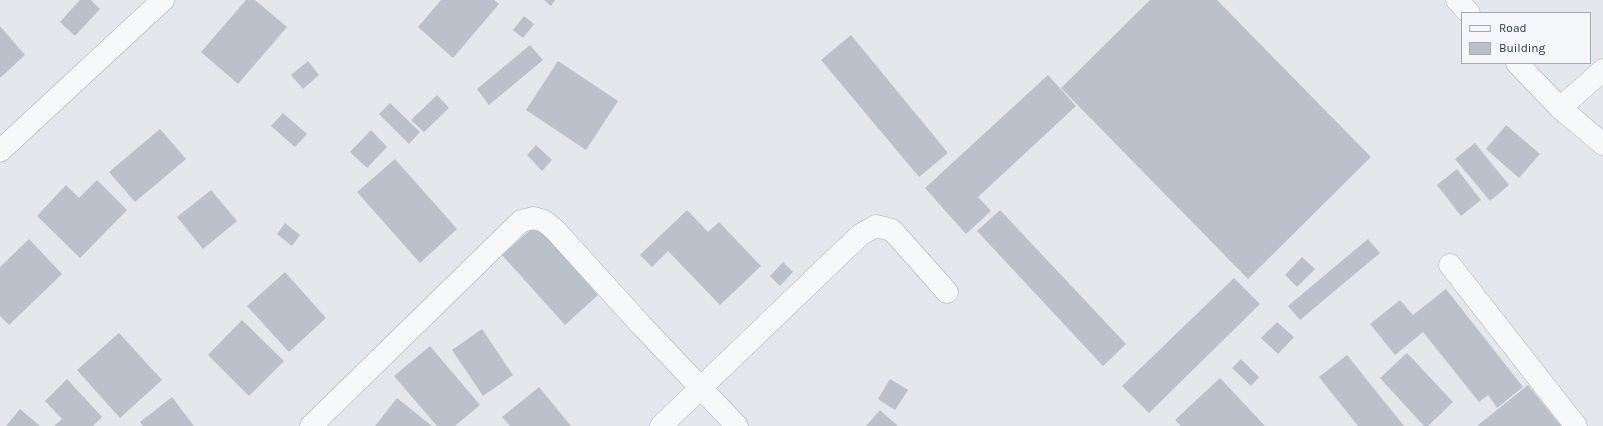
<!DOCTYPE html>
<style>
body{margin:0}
#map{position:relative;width:1603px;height:426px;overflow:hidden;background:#e4e7ec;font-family:Karla,sans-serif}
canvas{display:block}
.legend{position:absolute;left:1461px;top:12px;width:130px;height:52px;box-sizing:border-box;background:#f4f6f9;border:1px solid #a4a8b1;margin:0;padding:5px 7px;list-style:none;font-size:12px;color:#2b3445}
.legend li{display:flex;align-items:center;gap:8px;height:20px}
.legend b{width:20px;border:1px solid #a4a8b1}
</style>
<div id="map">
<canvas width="1603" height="426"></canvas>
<ul class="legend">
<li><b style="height:5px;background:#f7f8fa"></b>Road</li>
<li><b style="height:11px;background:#bbc0ca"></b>Building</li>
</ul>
</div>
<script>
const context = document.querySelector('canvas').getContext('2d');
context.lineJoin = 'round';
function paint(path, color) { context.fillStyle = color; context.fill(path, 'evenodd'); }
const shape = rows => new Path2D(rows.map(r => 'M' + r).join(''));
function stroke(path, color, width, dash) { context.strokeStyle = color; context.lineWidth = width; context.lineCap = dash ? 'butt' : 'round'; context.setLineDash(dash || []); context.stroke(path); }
paint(shape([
 [80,0,91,0,100,9,75,36,60,22],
 [246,0,255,0,287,27,238,84,201,52],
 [441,0,494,0,499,4,453,58,418,27],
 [544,0,555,0,551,6],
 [1150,0,1217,0,1371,157,1248,279,1061,88],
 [524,16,534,24,523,38,513,30],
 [0,26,25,55,0,78],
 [851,35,948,153,919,177,821,60],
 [530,45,543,60,489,105,477,89],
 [308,61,319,75,303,89,291,75],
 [558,61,618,101,586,150,526,110],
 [1048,75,1076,106,978,197,991,211,966,234,925,188],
 [437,95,449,108,424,132,411,120],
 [390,103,420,132,409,144,379,114],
 [283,113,307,134,295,147,271,126],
 [1506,125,1540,154,1519,178,1486,149],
 [160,129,186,159,135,202,109,172],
 [371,130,387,147,367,168,350,152],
 [1475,143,1509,185,1490,201,1455,159],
 [536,145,552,160,542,171,527,155],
 [395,159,457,229,420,263,357,192],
 [1457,169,1481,200,1461,216,1437,185],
 [97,180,127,210,80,258,37,216,66,185,79,198],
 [211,190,237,221,203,249,177,217],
 [687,210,708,232,719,222,761,266,720,305,668,251,652,267,640,255],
 [1000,210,1126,344,1103,366,977,231],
 [285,223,300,235,292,246,277,234],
 [536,225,598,295,565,325,502,255],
 [29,239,62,274,9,325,0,316,0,267],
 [1368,239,1380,253,1300,320,1288,306],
 [1302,257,1315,269,1297,287,1285,275],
 [783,262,793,272,780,286,770,276],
 [285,272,326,318,289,352,247,306],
 [1234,278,1260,304,1149,413,1122,386],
 [1446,289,1523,387,1497,408,1488,395,1479,402,1423,332,1395,355,1370,324,1400,300,1413,315],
 [242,320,284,361,249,396,208,355],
 [1277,322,1294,337,1278,354,1261,338],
 [482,329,513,375,483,396,452,350],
 [119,333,162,380,120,418,77,370],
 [430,346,480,405,455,426,437,426,394,376],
 [1407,353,1453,402,1428,426,1424,426,1380,378],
 [1347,355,1404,426,1358,426,1319,377],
 [1241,359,1259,377,1251,386,1232,368],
 [1220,378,1265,426,1181,426,1175,420],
 [67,379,102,417,93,426,54,426,62,419,45,401],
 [890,379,908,390,895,410,878,399],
 [1528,385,1561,426,1477,426],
 [539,387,571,426,510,426,502,417],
 [172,397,194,426,143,426,140,422],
 [397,398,432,426,375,426],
 [20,409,40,426,6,426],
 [880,410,898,426,866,426]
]), '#bbc0ca');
const minor = shape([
 [1457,0,1469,13],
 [1517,63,1560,108,1603,144],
 [1560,108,1603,70],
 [0,151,163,0],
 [1450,265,1576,426],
 [311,426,521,221,534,218,544,221,555,230,642,326,737,426],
 [661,426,860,235,876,226,892,230,947,292]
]);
stroke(minor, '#a9aeb7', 23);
stroke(minor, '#f7f8fa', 22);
</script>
